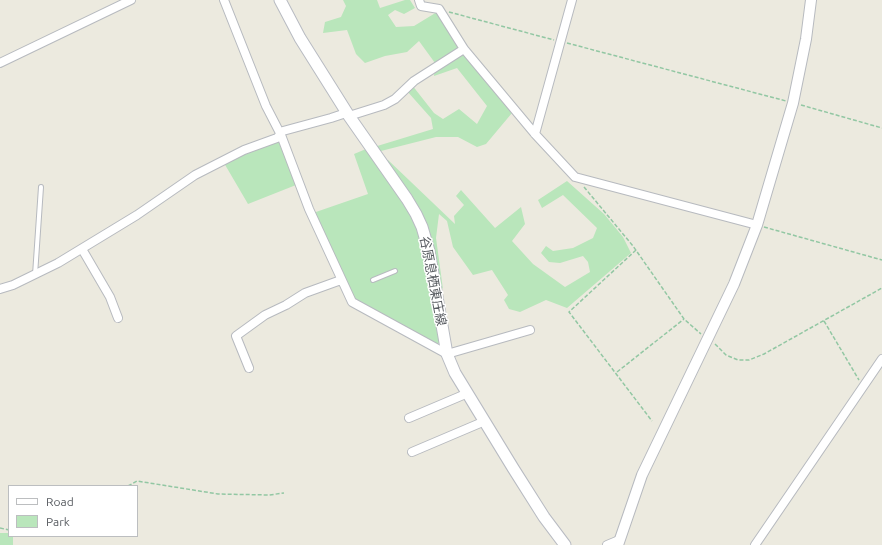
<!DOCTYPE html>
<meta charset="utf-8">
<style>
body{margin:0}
#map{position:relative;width:882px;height:545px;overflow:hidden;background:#eceadf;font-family:Ubuntu,sans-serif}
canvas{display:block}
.legend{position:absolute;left:8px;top:485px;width:130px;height:52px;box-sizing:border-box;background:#fff;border:1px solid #bcbec0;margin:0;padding:5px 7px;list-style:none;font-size:12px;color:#585c61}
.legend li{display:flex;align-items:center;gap:8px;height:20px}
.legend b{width:20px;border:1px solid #bcbec0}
</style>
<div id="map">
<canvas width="882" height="545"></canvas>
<ul class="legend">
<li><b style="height:5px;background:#fff"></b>Road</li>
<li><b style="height:11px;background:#b9e6bb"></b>Park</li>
</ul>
</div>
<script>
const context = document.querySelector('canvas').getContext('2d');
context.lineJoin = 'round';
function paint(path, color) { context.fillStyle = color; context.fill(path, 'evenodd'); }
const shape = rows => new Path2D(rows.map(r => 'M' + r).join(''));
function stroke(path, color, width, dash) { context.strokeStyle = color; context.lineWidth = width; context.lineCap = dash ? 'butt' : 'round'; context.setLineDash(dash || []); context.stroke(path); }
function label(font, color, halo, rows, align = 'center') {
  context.font = font + ' Ubuntu,"Noto Sans JP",sans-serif'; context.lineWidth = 3; context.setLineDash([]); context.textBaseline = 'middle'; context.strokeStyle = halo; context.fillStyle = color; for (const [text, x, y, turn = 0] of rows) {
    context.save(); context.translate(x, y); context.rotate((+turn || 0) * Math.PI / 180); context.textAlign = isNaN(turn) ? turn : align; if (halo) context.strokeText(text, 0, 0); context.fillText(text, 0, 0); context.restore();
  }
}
paint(shape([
 [343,0,377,0,380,8,405,0,410,0,415,8,404,14,395,10,388,15,396,27,414,26,437,12,461,50,512,113,486,144,477,147,458,137,436,137,377,152,374,147,433,129,431,118,407,91,412,85,434,113,443,119,459,109,477,124,487,106,457,68,434,76,435,63,419,41,407,52,385,56,365,63,356,54,347,30,323,33,325,22,341,17,346,6],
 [278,140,296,185,248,204,224,163],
 [366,149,403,199,420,230,442,342,434,345,356,302,313,213,368,194,354,154],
 [388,160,455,224,454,216,464,205,456,196,461,190,495,228,521,207,525,224,512,241,533,264,565,287,590,272,588,262,583,256,560,263,549,262,541,253,546,246,553,251,573,248,593,238,597,228,563,195,542,208,538,200,567,181,604,214,623,237,631,253,567,308,546,300,520,312,509,309,504,300,508,295,492,270,473,275,453,247,447,221,439,214,436,238,443,289,438,283,431,248,384,161],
 [0,533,9,533,9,536,13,536,13,545,0,545]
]), '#b9e6bb');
const service = shape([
 [35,275,41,187],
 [373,280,395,271]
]);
const minor = shape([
 [224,0,266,106,281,135,309,209,352,302,447,354,530,330],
 [419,0,421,6,439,9,464,49,535,134,575,177,757,225],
 [0,63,131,0],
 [349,116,384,105,395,99,414,81,464,49],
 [535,134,572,0],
 [82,249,110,297,118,318],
 [0,289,13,285,58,263,137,215,195,175,244,150,277,138,283,131,331,118,346,113],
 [249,368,236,336,265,315,286,305,305,293,341,280],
 [409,418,468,393],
 [412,452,485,421],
 [607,545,619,540],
 [755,545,882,359]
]);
const tertiary = shape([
 [618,545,642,475,734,284,757,225,793,103,806,39,811,0]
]);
const secondary = shape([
 [280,0,300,38,349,116,407,199,416,214,422,227,429,251,447,354,455,373,513,468,544,517,565,545]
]);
stroke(service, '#b7babf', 6);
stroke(minor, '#b7babf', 10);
stroke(tertiary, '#b7babf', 12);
stroke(secondary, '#b8bbc2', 13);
stroke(shape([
 [449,12,554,40],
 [567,43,786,101],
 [801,105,882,128],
 [584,187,633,246,684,319,701,334],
 [764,227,882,260],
 [636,250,569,312,652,421],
 [824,321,859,380],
 [715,344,726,355,738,360,749,360,764,354,882,288],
 [617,372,684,319],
 [128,486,137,481,218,494,269,495,284,493],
 [0,528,9,530]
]), '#92c7a3', 1.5, [4, 2]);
stroke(service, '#fff', 4);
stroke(minor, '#fff', 8);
stroke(tertiary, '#fff', 10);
stroke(secondary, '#fff', 11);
label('13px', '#585c61', '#fff', [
 ["谷原息栖東庄線",433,281,79]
]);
</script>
